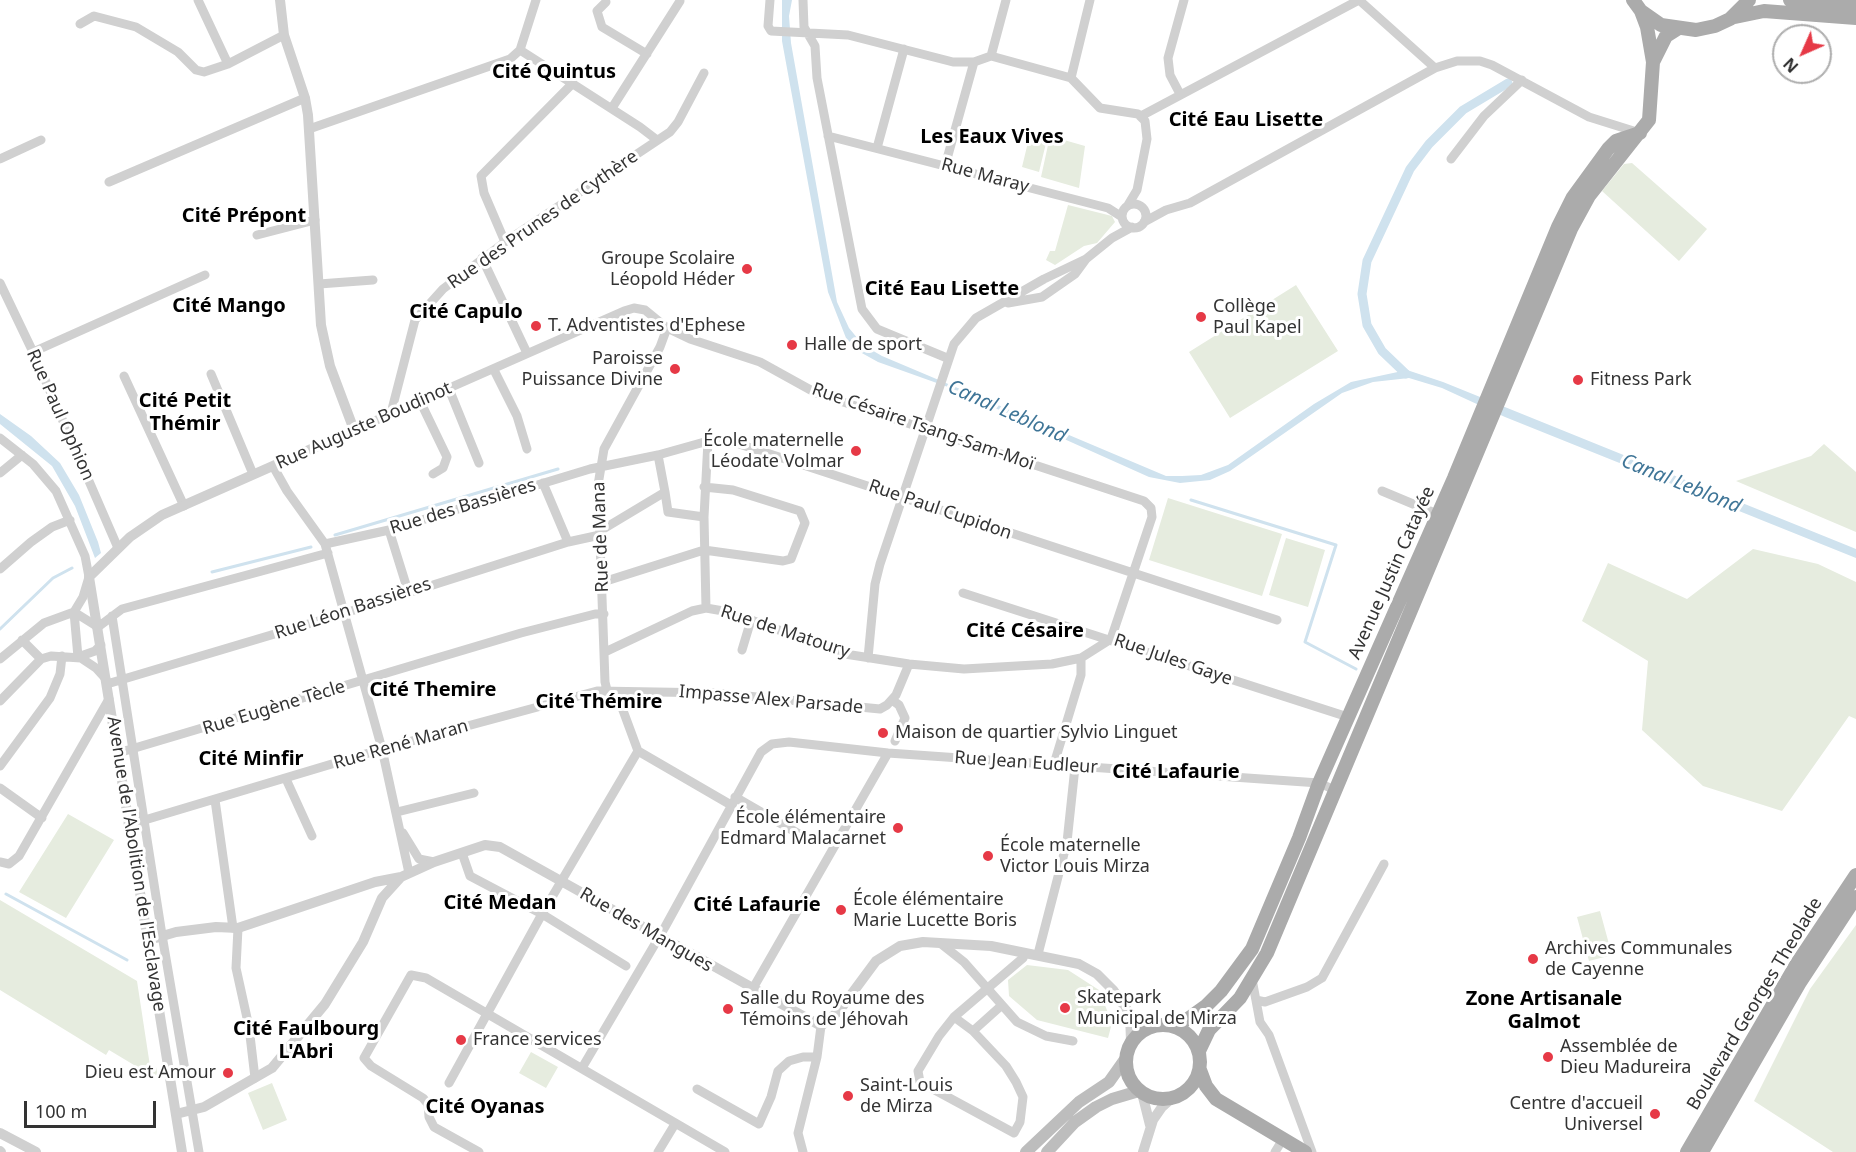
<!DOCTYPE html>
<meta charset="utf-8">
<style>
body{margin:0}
#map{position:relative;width:1856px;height:1152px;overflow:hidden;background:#fff;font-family:"Noto Sans",sans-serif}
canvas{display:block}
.north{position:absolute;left:1772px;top:24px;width:60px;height:60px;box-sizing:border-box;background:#fff;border:2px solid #adadad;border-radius:50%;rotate:225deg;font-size:16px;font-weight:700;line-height:24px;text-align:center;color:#333}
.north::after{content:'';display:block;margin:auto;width:21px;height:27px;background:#e63946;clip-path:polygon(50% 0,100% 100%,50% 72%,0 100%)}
.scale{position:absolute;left:24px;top:1101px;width:132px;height:27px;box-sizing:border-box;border:3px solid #333;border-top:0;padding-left:8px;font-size:18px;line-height:21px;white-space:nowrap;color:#333;-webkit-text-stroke:4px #fff;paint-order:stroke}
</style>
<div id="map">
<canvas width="1856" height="1152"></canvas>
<div class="north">N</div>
<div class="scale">100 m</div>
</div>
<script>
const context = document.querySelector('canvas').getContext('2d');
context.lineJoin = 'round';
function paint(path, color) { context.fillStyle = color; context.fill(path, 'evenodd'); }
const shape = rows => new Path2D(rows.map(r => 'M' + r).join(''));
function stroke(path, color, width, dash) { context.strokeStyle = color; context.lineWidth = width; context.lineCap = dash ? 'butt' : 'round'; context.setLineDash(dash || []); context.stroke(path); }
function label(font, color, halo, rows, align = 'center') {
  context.font = font + ' "Noto Sans",sans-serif'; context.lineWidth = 6; context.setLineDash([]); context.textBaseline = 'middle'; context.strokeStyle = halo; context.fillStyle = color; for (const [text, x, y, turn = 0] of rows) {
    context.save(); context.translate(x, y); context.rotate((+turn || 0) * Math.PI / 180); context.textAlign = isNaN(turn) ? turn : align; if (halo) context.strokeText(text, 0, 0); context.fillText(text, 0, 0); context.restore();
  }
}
paint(shape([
 [1030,134,1047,139,1039,172,1022,167],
 [1050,136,1085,146,1079,188,1041,177],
 [1632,163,1707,229,1679,261,1602,191,1624,164],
 [1068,205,1112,216,1115,222,1097,243,1084,246,1055,265,1046,260,1050,251,1055,251],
 [1296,285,1338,351,1230,418,1189,352],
 [1824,444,1856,472,1856,532,1736,481,1811,456],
 [1168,498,1282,534,1262,596,1149,560],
 [1286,538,1325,550,1308,607,1269,595],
 [1753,549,1818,564,1856,582,1856,719,1849,716,1782,811,1703,786,1642,730,1648,661,1582,621,1608,563,1687,599],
 [68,814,114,840,66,918,19,892],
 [0,900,137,981,150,1066,156,1067,158,1076,154,1077,109,1050,106,1055,0,990],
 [1600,911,1612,955,1589,961,1577,917],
 [1856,925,1856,1152,1833,1152,1754,1101,1810,989],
 [1027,965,1068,970,1099,990,1112,1023,1108,1038,1037,1020,1009,996,1008,980],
 [531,1052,558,1067,546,1088,519,1073],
 [272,1083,287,1120,263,1130,248,1093]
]), '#e6ecdf');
paint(shape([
 [782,0,792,0,789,16,791,43,837,302,849,328,863,345,882,356,1166,476,1182,476,1201,475,1228,465,1314,404,1351,382,1407,370,1443,382,1856,549,1856,558,1505,417,1442,388,1409,378,1373,382,1342,393,1230,471,1210,480,1180,483,1149,477,948,387,878,362,860,352,846,338,828,292,782,41],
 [0,414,31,436,60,463,79,495,98,542,101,553,95,558,75,506,52,466,0,424]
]), '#cfe2ee');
stroke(shape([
 [1191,500,1336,545,1305,642,1356,669],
 [335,535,558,469],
 [212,572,311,547],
 [0,629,53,578,72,568],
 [6,894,127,960]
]), '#cfe2ee', 3);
stroke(shape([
 [1406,374,1382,351,1367,325,1362,294,1367,261,1410,169,1429,144,1463,110,1508,83]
]), '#cfe2ee', 9);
stroke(shape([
 [198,0,228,64],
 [770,0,768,26,771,31,848,35,953,62,974,62,991,56,1071,78],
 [803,0,804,27,815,46,817,78,862,309,877,329,947,358],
 [1359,0,1435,68],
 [606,2,597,11,602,27,647,54],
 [80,24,94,16,136,27,178,52,196,70,204,72,228,64,284,35],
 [520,50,640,127,657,140],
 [991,56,1006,0],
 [1071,78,1100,108,1138,114,1145,121,1147,139,1137,190,1128,205],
 [1071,78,1090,0],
 [1180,94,1170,75,1168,58,1184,0],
 [612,108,680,1],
 [1141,116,1359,0],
 [309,129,510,59,520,50,536,0],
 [828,136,1108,208,1122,217],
 [877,148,904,49],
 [0,159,41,140],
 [1451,159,1484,116,1522,80],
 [945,166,974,62],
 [109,182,305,98],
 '1122 216a12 12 0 1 1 24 0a12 12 0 1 1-24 0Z',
 [1144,222,1166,210,1190,203,1435,68,1457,61,1480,61,1492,65,1589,117,1640,133],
 [257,235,315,220],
 [505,242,484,193,481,176,573,83],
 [482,258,527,353],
 [0,283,33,352,118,548],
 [319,284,373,280],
 [1008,303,1042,297,1075,274,1086,259],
 [33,352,205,275],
 [494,370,517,416,527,449],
 [211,374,253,474],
 [124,376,184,506],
 [449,389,479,463],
 [420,401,447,457,443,468,433,474],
 [391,413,415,320,443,289,505,242,670,132,678,122,704,73],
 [354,430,624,311,634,308,645,310,667,328,690,339,760,362,816,393,1144,501,1151,508,1152,517,1111,639],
 [0,438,33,464,56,491,85,556,89,577,83,597,74,612,44,623,0,659],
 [273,466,287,491,325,544,382,749,409,873],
 [0,473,22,455],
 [543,483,568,542],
 [1382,491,1437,514],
 [665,492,668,512,704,517],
 [389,530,408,591],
 [600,531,665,492,658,455],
 [325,544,389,530,590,469,658,455,708,441,730,441,1277,620],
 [0,569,31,542,52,527,70,520],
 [603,582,704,550,783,561,791,559,805,523,800,511,733,490,704,487],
 [963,593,1348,717],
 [706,608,704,517,708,441],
 [74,612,98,627,122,609,328,553],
 [74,612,78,657],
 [112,616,162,935,199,1152],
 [22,640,41,659],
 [742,650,751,620],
 [605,652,692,611,706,608,729,612,845,654,909,664,964,669,1052,664,1081,658,1111,639],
 [78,657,95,651,101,645],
 [868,658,875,584,880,564,954,344,976,318,1044,279,1086,259,1112,238,1132,227],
 [107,684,345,613,568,542,600,535],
 [892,700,899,705,905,718,895,741],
 [0,701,41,659,51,656,81,658,96,668,106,679],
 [638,751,731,805],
 [118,753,521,633,595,614,604,614],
 [1054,764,1081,675,1081,658],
 [0,766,50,698,60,674,62,656],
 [286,779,312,836],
 [0,788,42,818],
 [735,797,799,834],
 [215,800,233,928],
 [397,812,474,793],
 [128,825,382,749,597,691,716,693,880,709,887,705,896,695,909,664],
 [403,833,419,859,434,862],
 [462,853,470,876,542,914,626,966],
 [0,862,9,864,19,856,109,699],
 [238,928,236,968,249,1027,255,1078],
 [940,943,964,962,1017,1022,1046,1036,1073,1041],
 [1038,954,1067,842,1075,767],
 [1252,979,1260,1022,1269,1035,1312,1152],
 [752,990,888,753],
 [1256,1000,1265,1002,1307,987,1322,978,1384,864],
 [954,1017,973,1031,1006,1066,1016,1082,1023,1097,1020,1122,1014,1133,920,1082,918,1071,939,1036,954,1017,1023,958,1025,953],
 [973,1031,1002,1005],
 [582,1068,665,927,761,752,772,744,789,742,888,753,1319,783,1335,790],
 [449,1083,542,914,638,751,621,705,607,690,605,682,598,485,604,449,660,347,667,328],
 [697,1089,759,1124,771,1097,778,1071,789,1061,803,1057,817,1057],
 [479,1152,434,1127,429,1117,428,1104,423,1098,371,1066,364,1058,411,975,426,978,725,1152],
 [658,1152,675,1124],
 [803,1152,798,1133,817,1057,821,1026],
 [1275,1152,1283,1139]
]), '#d0d0d0', 9);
stroke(shape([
 [149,940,176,932,216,927,238,928,375,882,401,877],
 [1130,1014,1131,1041],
 [1142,1093,1150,1125],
 [176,1114,204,1107,272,1068,325,1004,363,942,382,898,401,877,434,862,485,845,500,847,821,1026,839,1011,876,961,900,946,923,942,991,946,1079,964,1097,974,1113,990,1130,1014,1155,1025],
 [0,1133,36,1152],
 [0,1151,1,1152],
 [182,1152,89,577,130,537,162,515,354,430,330,366,321,325,308,115,305,98,284,35,280,0],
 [1143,1152,1153,1120,1162,1107,1172,1098]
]), '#d0d0d0', 10);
stroke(shape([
 [1026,1152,1079,1102,1109,1082,1126,1058],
 [1047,1152,1075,1122,1096,1107,1112,1099,1139,1091]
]), '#bdbdbd', 12);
stroke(shape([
 [1633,0,1641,11,1661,25,1696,30,1715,26,1730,19,1749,0],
 [1790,0,1856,6],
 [1735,17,1764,11,1856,18],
 [1654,60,1666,36,1677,29],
 '1126 1062a37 37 0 1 1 74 0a37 37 0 1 1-74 0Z',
 [1172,1025,1188,1019,1206,1006,1221,991,1252,949,1299,838,1319,783,1454,478,1558,227,1573,197,1608,149,1616,141,1640,133],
 [1199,1051,1209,1030,1240,998,1267,953,1571,229,1589,196,1649,120,1653,62,1647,27,1641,11],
 [1200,1070,1206,1086,1216,1099,1305,1152],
 [1687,1152,1796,965,1856,875],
 [1702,1152,1799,984,1856,897]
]), '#ababab', 14);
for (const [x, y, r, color] of [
 [747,269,6,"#e63946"],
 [1201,317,6,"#e63946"],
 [536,326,6,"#e63946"],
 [792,345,6,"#e63946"],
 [675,369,6,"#e63946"],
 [1578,380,6,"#e63946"],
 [856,451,6,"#e63946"],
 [883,733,6,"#e63946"],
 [898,828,6,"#e63946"],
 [988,856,6,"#e63946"],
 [841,910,6,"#e63946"],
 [1533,959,6,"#e63946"],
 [1065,1008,6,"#e63946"],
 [728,1009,6,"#e63946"],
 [461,1040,6,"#e63946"],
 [1548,1057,6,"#e63946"],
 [228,1073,6,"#e63946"],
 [848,1096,6,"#e63946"],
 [1655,1114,6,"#e63946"]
]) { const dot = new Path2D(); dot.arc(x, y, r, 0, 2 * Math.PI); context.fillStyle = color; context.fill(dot); stroke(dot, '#fff', 2); }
label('18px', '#333', '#fff', [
 ["Rue Maray",985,176,15],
 ["Rue des Prunes de Cythère",543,220,-35],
 ["Rue Paul Ophion",60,415,66],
 ["Rue Auguste Boudinot",364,426,-24],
 ["Rue Césaire Tsang-Sam-Moï",923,427,19],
 ["Rue des Bassières",463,507,-17],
 ["Rue Paul Cupidon",940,510,19],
 ["Rue de Mana",601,537,-92],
 ["Avenue Justin Catayée",1392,573,-66],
 ["Rue Léon Bassières",353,609,-18],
 ["Rue de Matoury",785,632,18],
 ["Rue Jules Gaye",1173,660,19],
 ["Impasse Alex Parsade",771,700,5],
 ["Rue Eugène Tècle",274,708,-17],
 ["Rue René Maran",401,745,-16],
 ["Rue Jean Eudleur",1026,763,4],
 ["Avenue de l'Abolition de l'Esclavage",136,864,81],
 ["Rue des Mangues",646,930,30],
 ["Boulevard Georges Theolade",1755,1004,-59]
]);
label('18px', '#333', '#fff', [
 ["Groupe Scolaire",735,259,"right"],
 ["Léopold Héder",735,280,"right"],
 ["Collège",1213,307],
 ["Paul Kapel",1213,328],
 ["T. Adventistes d'Ephese",548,326],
 ["Halle de sport",804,345],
 ["Paroisse",663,359,"right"],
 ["Puissance Divine",663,380,"right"],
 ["Fitness Park",1590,380],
 ["École maternelle",844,441,"right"],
 ["Léodate Volmar",844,462,"right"],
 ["Maison de quartier Sylvio Linguet",895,733],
 ["École élémentaire",886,818,"right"],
 ["Edmard Malacarnet",886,839,"right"],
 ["École maternelle",1000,846],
 ["Victor Louis Mirza",1000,867],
 ["École élémentaire",853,900],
 ["Marie Lucette Boris",853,921],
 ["Archives Communales",1545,949],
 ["de Cayenne",1545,970],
 ["Skatepark",1077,998],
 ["Municipal de Mirza",1077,1019],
 ["Salle du Royaume des",740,999],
 ["Témoins de Jéhovah",740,1020],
 ["France services",473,1040],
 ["Assemblée de",1560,1047],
 ["Dieu Madureira",1560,1068],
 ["Dieu est Amour",216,1073,"right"],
 ["Saint-Louis",860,1086],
 ["de Mirza",860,1107],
 ["Centre d'accueil",1643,1104,"right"],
 ["Universel",1643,1125,"right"]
], 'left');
label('bold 20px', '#000', '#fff', [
 ["Cité Quintus",554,72],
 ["Cité Eau Lisette",1246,120],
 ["Les Eaux Vives",992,137],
 ["Cité Prépont",244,216],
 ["Cité Eau Lisette",942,289],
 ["Cité Mango",229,306],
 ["Cité Capulo",466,312],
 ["Cité Petit",185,401],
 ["Thémir",185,424],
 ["Cité Césaire",1025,631],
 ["Cité Themire",433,690],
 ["Cité Thémire",599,702],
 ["Cité Minfir",251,759],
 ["Cité Lafaurie",1176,772],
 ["Cité Medan",500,903],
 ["Cité Lafaurie",757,905],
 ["Zone Artisanale",1544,999],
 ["Galmot",1544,1022],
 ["Cité Faulbourg",306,1029],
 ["L'Abri",306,1052],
 ["Cité Oyanas",485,1107]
]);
label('italic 20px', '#3f7597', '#fff', [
 ["Canal Leblond",1007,412,24],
 ["Canal Leblond",1681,484,22]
]);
</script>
